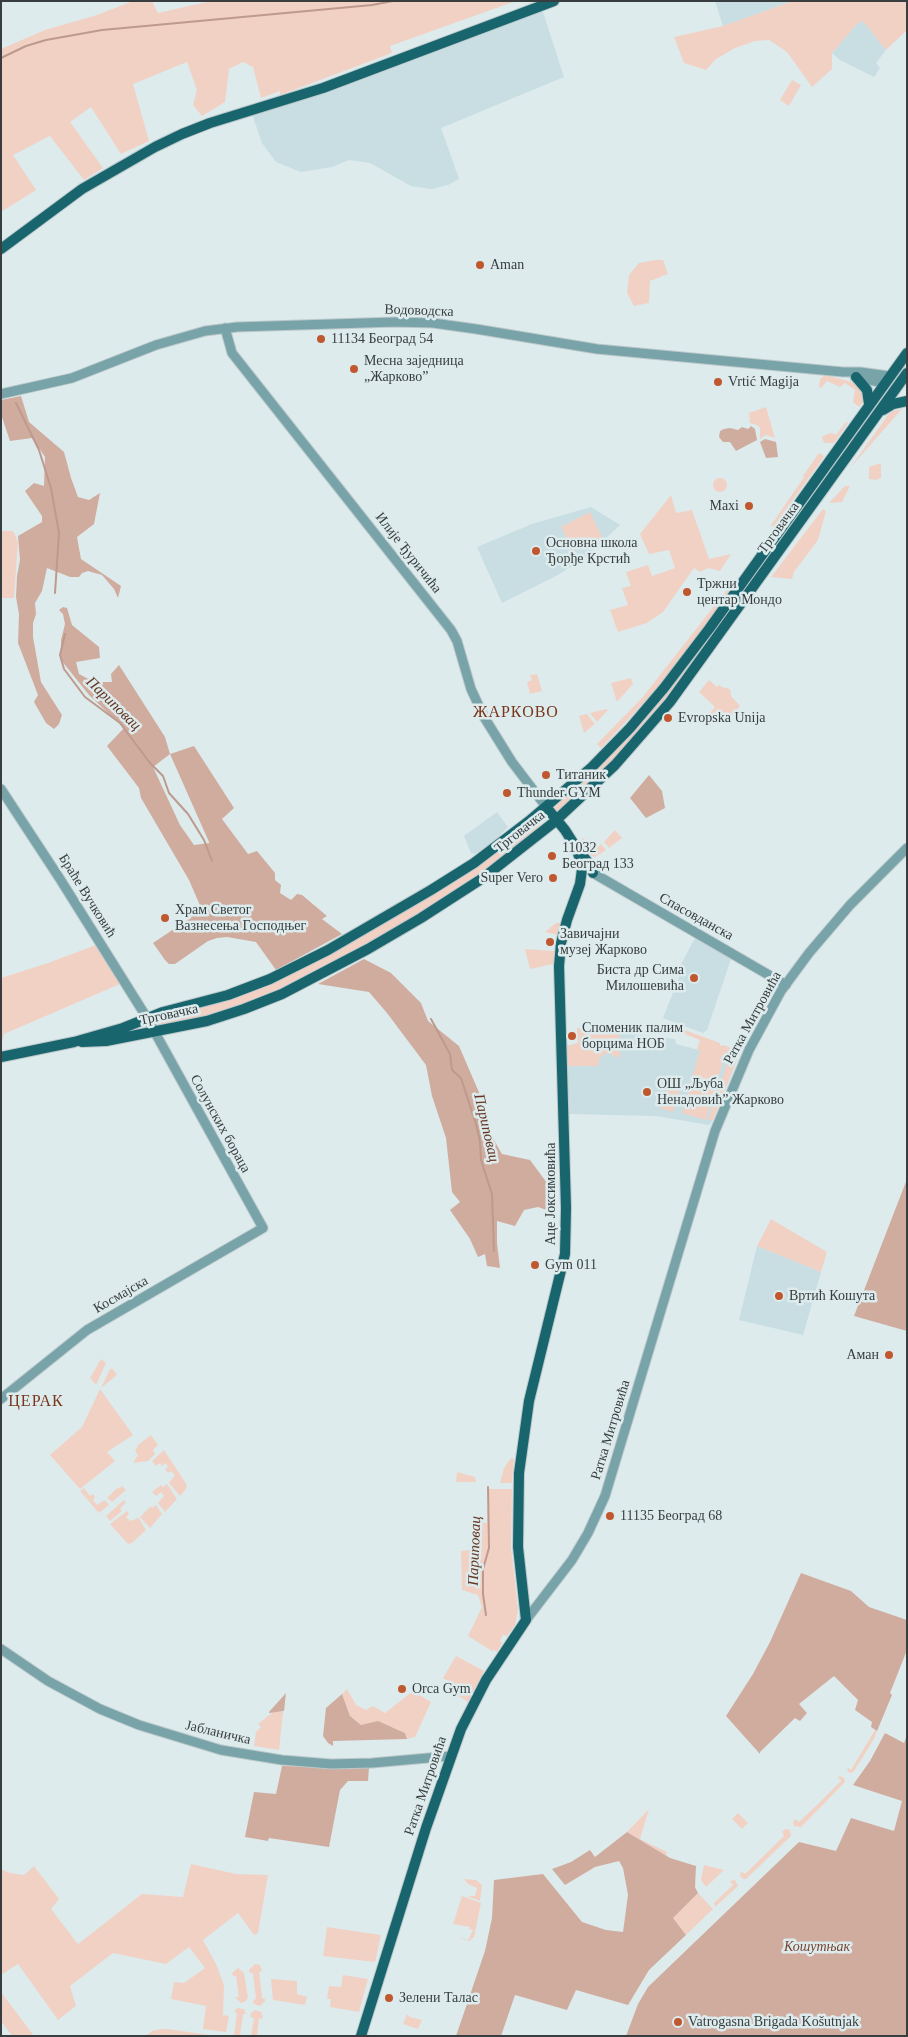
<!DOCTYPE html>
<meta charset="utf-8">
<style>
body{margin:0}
#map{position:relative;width:908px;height:2037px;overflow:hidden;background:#ddebed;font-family:"Times New Roman",serif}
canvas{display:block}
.frame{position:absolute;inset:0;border:2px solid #383e3f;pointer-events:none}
</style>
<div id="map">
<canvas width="908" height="2037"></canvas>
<div class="frame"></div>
</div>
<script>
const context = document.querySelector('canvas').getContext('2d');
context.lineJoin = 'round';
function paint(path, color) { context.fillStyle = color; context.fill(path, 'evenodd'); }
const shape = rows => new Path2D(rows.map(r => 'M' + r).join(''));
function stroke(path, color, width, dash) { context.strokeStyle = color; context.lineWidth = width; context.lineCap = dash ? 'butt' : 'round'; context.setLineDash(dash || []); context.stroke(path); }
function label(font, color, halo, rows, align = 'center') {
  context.font = font + ' "Times New Roman",serif'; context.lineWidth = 5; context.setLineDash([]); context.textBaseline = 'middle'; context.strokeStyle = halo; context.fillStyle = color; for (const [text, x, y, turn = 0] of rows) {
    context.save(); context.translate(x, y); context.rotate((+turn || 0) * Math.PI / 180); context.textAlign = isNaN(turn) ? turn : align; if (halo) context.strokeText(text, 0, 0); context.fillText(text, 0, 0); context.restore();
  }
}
paint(shape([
 [715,1,793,1,723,26],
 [542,9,564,77,441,128,459,179,448,185,431,189,411,186,370,163,349,160,332,167,301,172,276,162,262,143,252,114],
 [863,20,886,50,876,63,880,68,874,77,840,60,832,53,856,25],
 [591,507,620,525,588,555,574,565,556,576,502,603,477,547,532,524],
 [497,812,508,827,492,843,475,854,471,853,464,836],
 [695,938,731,959,707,1030,703,1033,663,1018,682,970,679,968],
 [577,1028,675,1039,676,1044,737,1060,713,1120,709,1125,656,1116,569,1114,567,1046,578,1043],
 [757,1246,821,1272,803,1335,739,1320]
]), '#c8dee2');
paint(shape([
 [133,1,152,1,158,13,211,1,516,1,390,46,392,53,280,95,280,91,261,98,253,67,243,62,229,69,225,102,202,116,193,105,197,90,187,62,133,84,149,141,121,154,91,107,70,122,103,168,84,180,50,136,13,155,36,190,1,212,1,49,45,30,97,15],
 [793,1,907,1,907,30,886,50,863,21,856,25,832,53,832,69,812,87,787,52,769,40,755,41,735,48,716,59,706,70,684,63,674,37,723,26],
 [792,80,801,85,789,106,780,100],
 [655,260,663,260,668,274,650,281,649,303,634,306,627,293,629,275,639,263],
 [825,375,856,383,864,393,863,402,859,407,853,402,855,390,845,383,840,387,827,381,821,388,819,387,820,379],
 [884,394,851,445,697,661,621,754,557,812,554,810,555,807,599,768,623,741],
 [766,407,775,438,766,435,760,439,760,428,757,425,750,423,749,413],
 [902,409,850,468,888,415,893,411],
 [846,422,848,423,834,443,824,443,822,437,827,434,832,433,836,435],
 [819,453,824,456,821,461,774,526,770,527,804,477,803,476],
 [878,464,881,464,881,478,876,480,869,479,869,467],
 '713 485a7 7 0 1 1 14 0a7 7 0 1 1-14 0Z',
 [845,486,850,486,842,502,829,503],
 [671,495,676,513,692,510,709,559,731,554,720,571,708,568,700,572,694,568,663,612,647,623,618,632,610,610,628,605,622,588,631,586,626,572,648,565,652,576,675,568,669,550,649,554,640,534],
 [823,509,826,511,818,540,794,572,792,579,771,577],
 [590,512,602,537,573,551,561,527],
 [1,531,13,531,18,542,14,598,1,598],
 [733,582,736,583,686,652,649,697,601,748,597,744,642,698],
 [537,674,542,691,530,694,527,682,532,680,530,675],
 [631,678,633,684,617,702,611,683],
 [709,680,717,687,719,685,722,687,730,689,731,696,740,706,728,720,718,712,711,720,702,722,715,707,699,692],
 [606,709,608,710,597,722,590,713],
 [587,714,595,724,584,733,579,716],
 [535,821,541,823,538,829,478,875,426,912,299,982,221,1013,161,1026,155,1023,157,1019,160,1018,185,1013,233,998,274,981],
 [615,830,622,838,609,848,604,842],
 [583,838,587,841,589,839,591,842,590,844,596,849,601,844,606,850,595,857,591,856,586,850,587,847,582,839],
 [556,923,560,923,558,935,545,932],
 [96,945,120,984,4,1034,1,1046,1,978,48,963],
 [525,949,555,951,553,964,530,969],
 [577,1028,619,1032,620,1058,607,1053,600,1057,598,1066,568,1066,567,1046,578,1043],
 [679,1028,720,1043,720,1045,722,1046,724,1045,740,1052,713,1120,708,1120,729,1058,716,1055,724,1058,706,1120,682,1113,700,1051,697,1049,700,1040,677,1031],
 [669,1081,681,1085,673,1112,660,1108],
 [771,1219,827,1252,821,1272,757,1246],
 [101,1359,106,1363,96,1385,90,1378],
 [110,1369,113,1369,117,1375,101,1388],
 [100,1389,133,1435,107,1452,115,1461,80,1489,50,1455,82,1427],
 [151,1435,158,1445,153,1450,155,1454,148,1461,133,1463,138,1455,135,1451,139,1444],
 [164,1450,187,1485,186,1489,180,1496,169,1483,175,1475,171,1471,168,1473,165,1469,168,1467,166,1463,162,1466,160,1463,156,1466,152,1461],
 [511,1458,514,1459,512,1483,500,1483,504,1468],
 [457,1472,475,1477,476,1482,456,1482],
 [167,1484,177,1499,165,1512,158,1503,164,1496,161,1492,156,1496,152,1492,161,1485,163,1487],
 [122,1486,126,1490,112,1502,107,1498,117,1488,118,1489],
 [84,1488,90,1496,93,1494,95,1497,93,1500,97,1505,105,1500,109,1505,99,1513,80,1491],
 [488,1489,512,1489,511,1547,518,1610,515,1625,507,1636,503,1635,500,1641,502,1643,497,1652,494,1650,492,1651,468,1636,482,1607,478,1595,462,1590,461,1551,478,1549,478,1539,482,1539,479,1522,487,1523],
 [124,1500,126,1502,120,1509,122,1511,110,1521,106,1516],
 [156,1505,162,1514,150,1528,140,1517,151,1506,152,1508],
 [127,1511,129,1514,126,1517,130,1521,139,1518,146,1530,132,1543,128,1544,110,1524],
 [456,1656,484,1671,468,1702,457,1695,448,1681,443,1678],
 [347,1689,356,1705,366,1710,373,1706,385,1713,413,1691,431,1702,415,1737,407,1739,405,1733,392,1727,361,1725,350,1716,342,1694],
 [273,1712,283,1712,279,1750,254,1746,256,1732,261,1727,258,1724],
 [875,1730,877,1731,874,1739,854,1771,852,1773,848,1772,847,1767,851,1770],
 [840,1776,844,1778,845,1782,801,1827,794,1826,793,1822,795,1819,799,1822,818,1804,841,1781,838,1777],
 [649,1809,640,1839,667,1852,666,1856,670,1858,627,1832],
 [738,1813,748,1823,742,1829,732,1819],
 [785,1829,790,1830,791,1836,746,1879,743,1879,740,1876,741,1871,745,1874,784,1836,782,1832],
 [191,1864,236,1874,268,1875,258,1933,254,1935,238,1913,203,1940,216,1964,224,1985,223,2015,229,2016,226,2032,203,2029,206,2006,171,1999,174,1982,184,1983,205,1968,189,1947,166,1964,113,1953,70,1986,76,2006,58,2020,18,1964,1,1975,1,1869,10,1873,24,1875,34,1866,59,1899,51,1909,78,1944,142,1894,183,1897],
 [704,1865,724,1870,706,1887,701,1880],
 [464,1879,476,1880,482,1885,480,1901,469,1897,469,1896,475,1896,477,1888,468,1884],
 [735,1880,738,1886,715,1907,714,1903,733,1885,730,1881],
 [698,1893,713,1909,686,1935,672,1918],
 [462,1896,481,1903,474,1937,469,1941,460,1938,460,1936,461,1938,468,1940,473,1930,469,1929,470,1927,453,1924],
 [327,1927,381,1935,375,1962,323,1956],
 [255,1964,260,1965,262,1971,259,1972,262,1998,265,1999,265,2001,260,2006,254,2004,253,2000,256,1999,253,1973,250,1973,249,1970],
 [238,1968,244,1973,248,1998,246,2001,241,2003,235,1997,239,1997,236,1976,233,1976,232,1973],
 [343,1975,368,1979,359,2012,330,2007,331,1999,327,1999,329,1986,341,1987],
 [271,1979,297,1981,297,1994,307,1997,305,2005,273,2000],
 [1,1992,34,2036,12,2036,1,2021],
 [237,2008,244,2009,246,2014,243,2014,240,2036,234,2036,237,2013,234,2012],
 [255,2010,261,2012,263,2019,259,2018,257,2036,251,2036,254,2018,250,2017,251,2013],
 [407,2014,410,2017,422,2020,418,2029,403,2024],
 [161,2029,168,2029,215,2036,145,2036,152,2031]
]), '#f2d1c5');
paint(shape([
 [21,396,29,422,64,452,71,478,78,497,89,500,100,493,94,524,77,537,81,559,121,586,118,598,114,589,102,575,88,571,82,573,79,577,70,577,47,568,42,591,35,603,36,614,33,623,33,637,41,682,62,715,59,724,54,729,46,723,34,702,38,695,18,643,19,614,16,597,17,576,20,560,18,536,42,522,42,516,25,491,34,483,44,486,45,457,32,438,10,441,1,414,1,400],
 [751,426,755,429,757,440,736,451,730,442,723,442,719,437,720,431,724,429,730,428,738,430,742,427,748,429],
 [765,439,776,442,778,457,766,458,760,442],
 [63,607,67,608,72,625,99,647,100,658,76,662,79,674,94,682,112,682,111,674,119,665,165,737,170,754,194,746,234,808,222,819,248,854,257,851,275,873,275,880,281,885,280,893,291,900,297,894,302,895,327,916,322,919,342,934,276,970,256,942,227,937,217,938,208,941,175,964,169,964,165,960,153,943,202,910,189,880,141,798,139,788,107,746,124,728,89,695,61,660,61,640,65,624,63,614,59,610],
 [170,754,209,842,209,843,194,845,180,825,153,767],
 [649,775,662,791,665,808,646,818,630,798],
 [364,959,391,973,421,1003,428,1021,459,1046,481,1097,484,1123,502,1154,530,1160,550,1187,555,1213,538,1207,524,1210,515,1226,497,1221,497,1243,500,1268,487,1266,485,1254,478,1257,470,1239,450,1210,460,1202,452,1192,446,1138,432,1096,426,1065,387,1013,369,992,318,984],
 [907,1179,907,1331,854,1316],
 [801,1573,851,1591,869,1607,907,1620,907,1650,890,1693,892,1695,877,1731,871,1727,872,1722,855,1710,858,1700,834,1676,799,1704,807,1713,800,1721,795,1718,760,1752,760,1754,726,1716,753,1674,770,1642],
 [286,1693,284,1711,269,1713,269,1712],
 [342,1694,350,1716,361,1725,378,1721,405,1733,407,1739,333,1741,333,1746,328,1743,323,1736,326,1708],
 [885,1733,904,1743,907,1735,907,2036,626,2036,638,2004,648,1987,799,1842,836,1851,851,1818,894,1831,902,1801,853,1785,870,1761],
 [282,1766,369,1768,368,1781,348,1781,340,1790,329,1847,269,1838,268,1841,245,1837,254,1792,276,1794],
 [627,1832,670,1858,696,1866,695,1887,698,1893,673,1918,686,1935,649,1970,628,2005,576,1990,567,2010,515,1995,501,2036,456,2036,485,1951,492,1918,494,1880,543,1874,582,1922,606,1930,623,1932,628,1895,623,1868,619,1861,595,1867,565,1885,552,1869,571,1862,590,1850,595,1857]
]), '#d0ac9f');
stroke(shape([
 [1,58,26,46,46,40,102,30,372,5,393,1],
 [16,403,39,450,51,488,59,533,55,593],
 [65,634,60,655,64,669,85,697,120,723,150,763,163,776,169,793,188,814,204,840,212,861],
 [431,1019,450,1054,452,1070,461,1078,476,1124,480,1141,481,1160,492,1194,494,1251],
 [486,1615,483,1594,483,1569,489,1548,488,1487]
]), '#bd9a8d', 2);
const minor = shape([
 [225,328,232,353,451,630,457,641,471,689,484,717,512,762,547,808],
 [855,377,884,383],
 [1,394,72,378,156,345,205,331,237,327,395,322,433,323,476,329,597,349,843,372,860,372,889,376],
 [1,789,60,879,147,1018,263,1228,87,1330,1,1399],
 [593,873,786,985],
 [526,1620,572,1560,588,1533,605,1496,715,1131,749,1050,781,991,809,953,850,905,907,848],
 [1,1649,48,1681,100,1709,139,1725,221,1750,282,1760,331,1764,372,1763,450,1756]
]);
const major = shape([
 [1,249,82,189,155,147,182,134,210,123,323,88,554,1],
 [856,377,867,390,869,404],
 [883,410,893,404,907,401],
 [581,853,590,865,593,873],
 [82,1042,106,1041,207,1021,244,1009,282,994,368,949,421,918,483,878,553,823,615,765,670,702,907,373],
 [1,1057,74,1042,123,1028,163,1012,228,995,270,979,328,950,431,890,474,863,529,821,592,767,630,728,664,688,709,629,907,353],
 [361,2036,426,1828,461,1729,486,1680,526,1620,518,1547,519,1473,529,1401,565,1254,566,1208,559,966,561,943,567,920,580,884,582,869,577,849,565,830,547,808]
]);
stroke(minor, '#bcc8ca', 11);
stroke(major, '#bcc8ca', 12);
stroke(minor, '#77a3a9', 9);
stroke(major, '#19656e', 10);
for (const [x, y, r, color] of [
 [480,265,5,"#bf582e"],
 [321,339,5,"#bf582e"],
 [354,369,5,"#bf582e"],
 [718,382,5,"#bf582e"],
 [749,506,5,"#bf582e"],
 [536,551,5,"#bf582e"],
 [687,592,5,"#bf582e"],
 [668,718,5,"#bf582e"],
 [546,775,5,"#bf582e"],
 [507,793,5,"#bf582e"],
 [552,856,5,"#bf582e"],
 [553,878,5,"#bf582e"],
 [165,918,5,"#bf582e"],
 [550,942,5,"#bf582e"],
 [694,978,5,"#bf582e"],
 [572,1036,5,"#bf582e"],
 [647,1092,5,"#bf582e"],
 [535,1265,5,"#bf582e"],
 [779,1296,5,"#bf582e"],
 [889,1355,5,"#bf582e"],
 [610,1516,5,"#bf582e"],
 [402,1689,5,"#bf582e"],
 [389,1998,5,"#bf582e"],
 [678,2022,5,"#bf582e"]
]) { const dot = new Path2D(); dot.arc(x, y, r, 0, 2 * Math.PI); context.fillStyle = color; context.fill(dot); stroke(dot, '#ddebed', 2); }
label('14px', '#383e3f', '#ddebed', [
 ["Aman",490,265],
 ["11134 Београд 54",331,339],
 ["Месна заједница",364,361],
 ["„Жарково”",364,377],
 ["Vrtić Magija",728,382],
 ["Maxi",739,506,"right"],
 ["Основна школа",546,543],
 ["Ђорђе Крстић",546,559],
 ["Тржни",697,584],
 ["центар Мондо",697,600],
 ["Evropska Unija",678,718],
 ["Титаник",556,775],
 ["Thunder GYM",517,793],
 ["11032",562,848],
 ["Београд 133",562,864],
 ["Super Vero",543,878,"right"],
 ["Храм Светог",175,910],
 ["Вазнесења Господњег",175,926],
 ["Завичајни",560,934],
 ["музеј Жарково",560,950],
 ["Биста др Сима",684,970,"right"],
 ["Милошевића",684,986,"right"],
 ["Споменик палим",582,1028],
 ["борцима НОБ",582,1044],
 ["ОШ „Љуба",657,1084],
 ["Ненадовић” Жарково",657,1100],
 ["Gym 011",545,1265],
 ["Вртић Кошута",789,1296],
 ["Аман",879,1355,"right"],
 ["11135 Београд 68",620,1516],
 ["Orca Gym",412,1689],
 ["Зелени Талас",399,1998],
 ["Vatrogasna Brigada Košutnjak",688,2022]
], 'left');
label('14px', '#383e3f', '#ddebed', [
 ["Водоводска",419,311,2],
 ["Трговачка",779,528,-54],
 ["Илије Ђуричића",408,553,52],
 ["Трговачка",520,832,-38],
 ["Браће Вучковић",87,896,58],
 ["Спасовданска",696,917,29],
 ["Трговачка",169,1015,-12],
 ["Ратка Митровића",753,1018,-61],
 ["Солунских бораца",220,1124,61],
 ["Аце Јоксимовића",551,1194,-90],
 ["Космајска",121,1295,-30],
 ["Ратка Митровића",611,1430,-73],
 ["Јабланичка",218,1733,13],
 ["Ратка Митровића",426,1786,-71]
]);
label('italic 14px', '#764330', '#ddebed', [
 ["Кошутњак",817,1947]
]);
label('italic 15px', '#653522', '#ddebed', [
 ["Париповац",113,704,44],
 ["Париповац",486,1128,77],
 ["Париповац",475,1551,-88]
]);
context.letterSpacing = '1px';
label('16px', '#78361c', '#ddebed', [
 ["ЖАРКОВО",516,713],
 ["ЦЕРАК",36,1402]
]);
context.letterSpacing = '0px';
</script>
